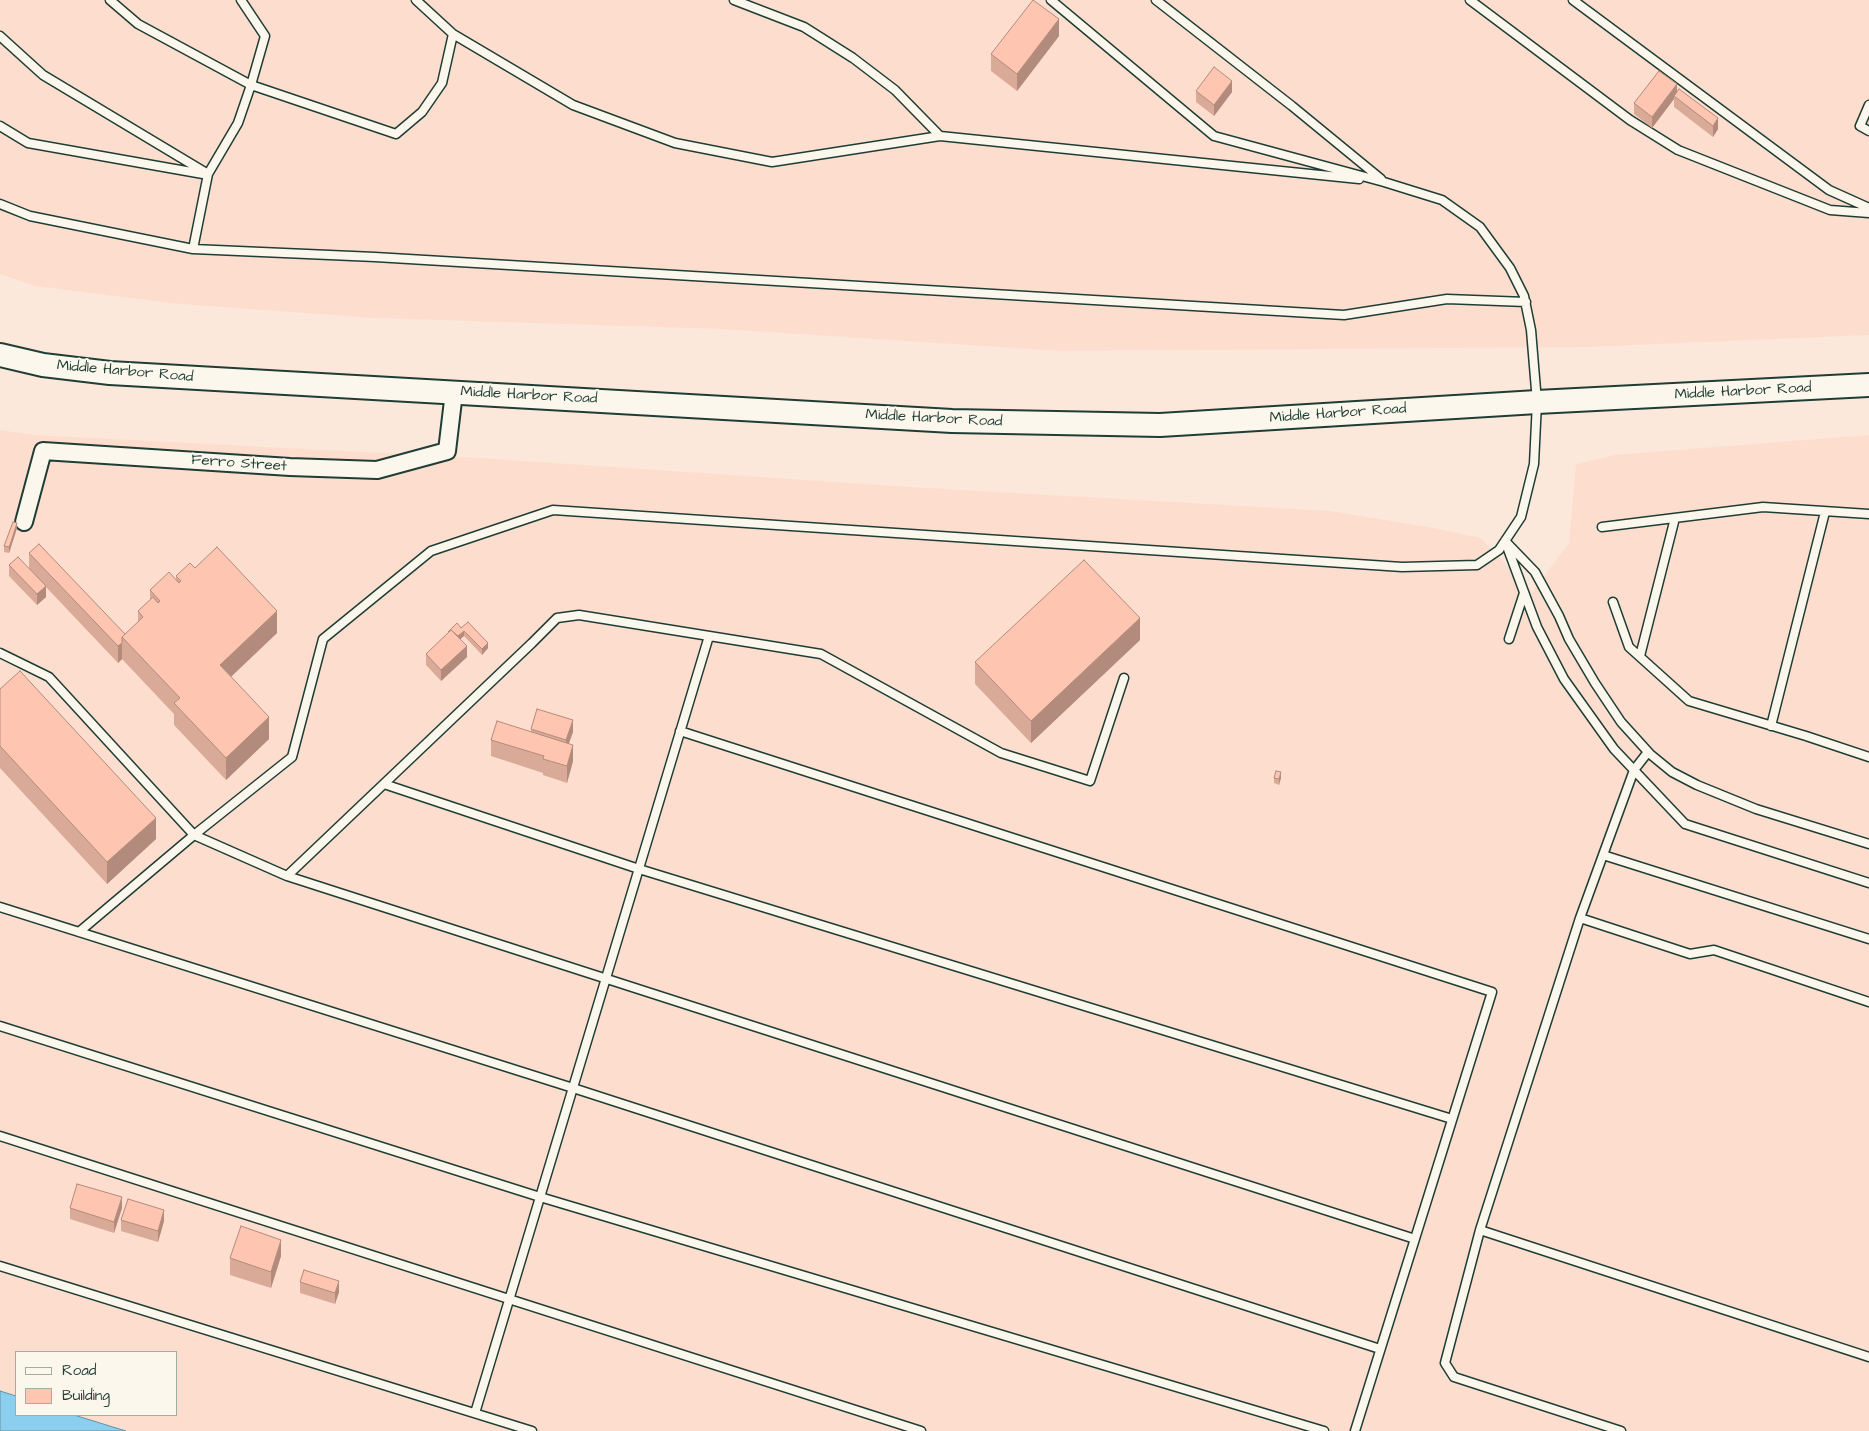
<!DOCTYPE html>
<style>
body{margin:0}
#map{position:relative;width:1869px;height:1431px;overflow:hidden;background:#fce8da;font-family:"Architects Daughter",sans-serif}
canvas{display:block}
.legend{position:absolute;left:15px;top:1351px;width:162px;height:65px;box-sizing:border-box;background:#fbf7ec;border:1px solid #a3ada2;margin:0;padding:6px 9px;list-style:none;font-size:15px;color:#1f3d34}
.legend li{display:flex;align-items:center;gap:10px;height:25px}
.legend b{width:25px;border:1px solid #a3ada2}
</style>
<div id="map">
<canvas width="1869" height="1431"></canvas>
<ul class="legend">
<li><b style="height:6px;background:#fbf7ec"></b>Road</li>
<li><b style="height:14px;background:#fec6b1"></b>Building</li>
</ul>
</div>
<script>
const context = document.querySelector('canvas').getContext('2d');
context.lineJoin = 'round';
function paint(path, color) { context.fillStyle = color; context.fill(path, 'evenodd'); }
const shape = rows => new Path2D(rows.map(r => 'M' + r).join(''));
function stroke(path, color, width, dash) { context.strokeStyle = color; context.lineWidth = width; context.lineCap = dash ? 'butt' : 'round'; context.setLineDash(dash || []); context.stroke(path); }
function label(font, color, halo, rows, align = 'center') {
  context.font = font + ' "Architects Daughter",sans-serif'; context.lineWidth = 4; context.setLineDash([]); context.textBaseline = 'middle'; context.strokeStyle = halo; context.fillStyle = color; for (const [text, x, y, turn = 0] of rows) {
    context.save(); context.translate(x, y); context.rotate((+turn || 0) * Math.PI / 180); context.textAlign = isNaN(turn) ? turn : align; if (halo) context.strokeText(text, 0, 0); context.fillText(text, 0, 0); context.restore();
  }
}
paint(shape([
 [0,0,1869,0,1869,335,1589,347,1060,351,722,329,374,318,180,304,35,286,0,274],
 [0,430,35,435,480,458,910,487,1331,511,1434,528,1481,538,1532,592,1569,543,1576,464,1614,455,1869,435,1869,1431,126,1431,74,1415,176,1415,176,1352,16,1352,16,1396,0,1391]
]), '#fddece');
const water = shape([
 [0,1391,16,1396,16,1415,74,1415,126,1431,0,1431,0,1391]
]);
paint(water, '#8cceed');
stroke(water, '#6094a3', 1);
const lane = shape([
 [110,0,138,24,251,85,265,36,241,0],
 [734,0,804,27,853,58,895,90,940,136],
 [1156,0,1292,106,1381,179],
 [1470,0,1630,120,1678,150,1830,210,1869,213],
 [1573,0,1829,190,1869,208],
 [453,34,573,105,675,143,772,162,940,136,1359,179],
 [0,36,43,75,208,174],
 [1869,105,1860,126,1869,131],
 [0,126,28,143,203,174],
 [0,204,30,216,193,249,375,257,1344,315,1447,299,1526,302],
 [193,249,208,174,238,123,251,85,396,134,422,112,442,83,453,34,416,0],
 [1602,527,1763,507,1869,514],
 [1505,541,1537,627,1564,679,1614,749,1685,824,1869,883],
 [1508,544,1535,572,1559,616,1569,639,1595,683,1621,722,1650,754,1672,772,1697,785,1756,809,1869,844],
 [1613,602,1629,647,1689,701,1806,736,1869,757],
 [1509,639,1524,593],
 [0,653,49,677,194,835,287,876,532,643,557,618,579,615,821,654,1001,753,1090,781,1124,678],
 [1640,656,1675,518],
 [1771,726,1825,512],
 [680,731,1492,992,1355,1431],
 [384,784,639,869,1452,1119],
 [1603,855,1869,939],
 [287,876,1415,1239],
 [0,907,573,1088,1380,1349],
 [1580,918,1634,770,1648,752],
 [79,932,194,835,292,757,323,639,431,551,553,510,1402,567,1477,565,1499,550,1521,517,1534,464,1537,402,1531,330,1524,296,1510,268,1480,227,1442,200,1384,182,1214,136,1051,0],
 [1869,1002,1714,950,1690,954,1580,918,1480,1230,1869,1357],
 [0,1026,540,1197,1324,1431],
 [0,1136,921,1431],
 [1480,1230,1445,1363,1454,1377,1621,1431],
 [0,1266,532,1431],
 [475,1413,709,636]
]);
const street = shape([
 [24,522,43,451,290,467,377,470,447,451,454,392]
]);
const secondary = shape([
 [0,355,43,365,110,373,952,421,1160,425,1537,402,1869,385]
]);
stroke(lane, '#1f3d34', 11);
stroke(street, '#1f3d34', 20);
stroke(secondary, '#1f3d34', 26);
stroke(lane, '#fbf7ec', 8);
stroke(street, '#fbf7ec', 16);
stroke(secondary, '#fbf7ec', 22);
paint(shape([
 [1059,36,1017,91,991,71,991,54],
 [1196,91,1232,92,1214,116,1196,102],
 [1677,92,1718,129,1713,137,1674,107,1674,99,1652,128,1634,114,1634,103],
 [17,528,10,550,9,553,4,552,4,546],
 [29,553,125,634,138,622,138,611,150,600,150,590,176,580,176,576,195,568,277,633,231,677,269,739,226,780,174,725,174,714,122,659,118,663,46,587,46,597,37,605,9,576,9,565,29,568],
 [461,628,488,648,482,655,464,636,460,639,467,657,441,681,426,665,426,654,448,633,448,632],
 [1140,640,1031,743,975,684,975,662],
 [0,689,156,839,107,884,0,768],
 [531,729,573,732,569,743,573,761,567,783,543,775,543,773,491,756,491,740,531,732],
 [1274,778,1281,778,1279,785,1274,783],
 [70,1208,122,1208,114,1233,70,1219],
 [121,1220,164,1221,158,1242,121,1231],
 [281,1256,271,1288,230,1275,230,1258],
 [300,1282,339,1292,335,1304,300,1293]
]), '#daaa98');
paint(shape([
 [1059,19,1059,36,1017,91,1017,74],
 [1232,81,1232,92,1214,116,1214,105],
 [1677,84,1677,95,1674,96,1674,99,1652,128,1652,117],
 [1718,118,1718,129,1713,137,1713,126],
 [17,523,17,528,10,550,9,553,9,547],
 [46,586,46,597,37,605,37,594],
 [277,611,277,633,220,687,220,665],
 [1140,618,1140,640,1031,743,1031,721],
 [464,631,464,636,455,644,455,639],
 [122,643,122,659,118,663,118,646],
 [488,643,488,648,482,655,482,649],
 [467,646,467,657,441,681,441,670],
 [269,717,269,739,226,780,226,758],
 [573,720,573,732,566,751,566,740],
 [573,745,573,761,567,783,567,766],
 [1281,772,1281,778,1279,785,1279,779],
 [156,818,156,839,107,884,107,862],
 [122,1197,122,1208,114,1233,114,1222],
 [164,1210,164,1221,158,1242,158,1231],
 [281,1240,281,1256,271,1288,271,1272],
 [339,1281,339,1292,335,1304,335,1293]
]), '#b28b7c');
const building = shape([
 [1033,0,1059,19,1017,74,991,54,1033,0],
 [1214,67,1232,81,1214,105,1196,91,1214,67],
 [1659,71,1677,84,1652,117,1634,103,1659,71],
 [1679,89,1718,118,1713,126,1674,96,1679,89],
 [13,522,17,523,10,545,9,547,4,546,13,522],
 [39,544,125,634,122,637,122,643,118,646,29,553,39,544],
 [217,547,277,611,220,665,269,717,226,758,174,703,180,698,122,637,143,617,138,611,153,597,158,603,160,601,150,590,169,572,179,583,181,581,176,576,190,563,195,568,217,547],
 [18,557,46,586,37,594,9,565,18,557],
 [1084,560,1140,618,1031,721,975,662,1084,560],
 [468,622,488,643,482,649,464,631,458,636,451,630,449,632,448,632,457,623,461,628,468,622],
 [451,630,467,646,441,670,426,654,451,630],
 [20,671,156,818,107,862,0,746,0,689,20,671],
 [537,709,573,720,566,740,531,729,537,709],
 [497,721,573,745,567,766,543,759,544,756,491,740,497,721],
 [1276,771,1281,772,1279,779,1274,778,1276,771],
 [77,1184,122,1197,114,1222,70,1208,77,1184],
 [128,1199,164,1210,158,1231,121,1220,128,1199],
 [241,1226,281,1240,271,1272,230,1258,241,1226],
 [304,1270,339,1281,335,1293,300,1282,304,1270]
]);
paint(building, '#fec6b1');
stroke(building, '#b28b7c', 1);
label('15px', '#1f3d34', '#fbf7ec', [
 ["Middle Harbor Road",125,372,5],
 ["Middle Harbor Road",1743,392,-3],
 ["Middle Harbor Road",529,396,3],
 ["Middle Harbor Road",1338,414,-4],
 ["Middle Harbor Road",934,419,3],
 ["Ferro Street",239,464,4]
]);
</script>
